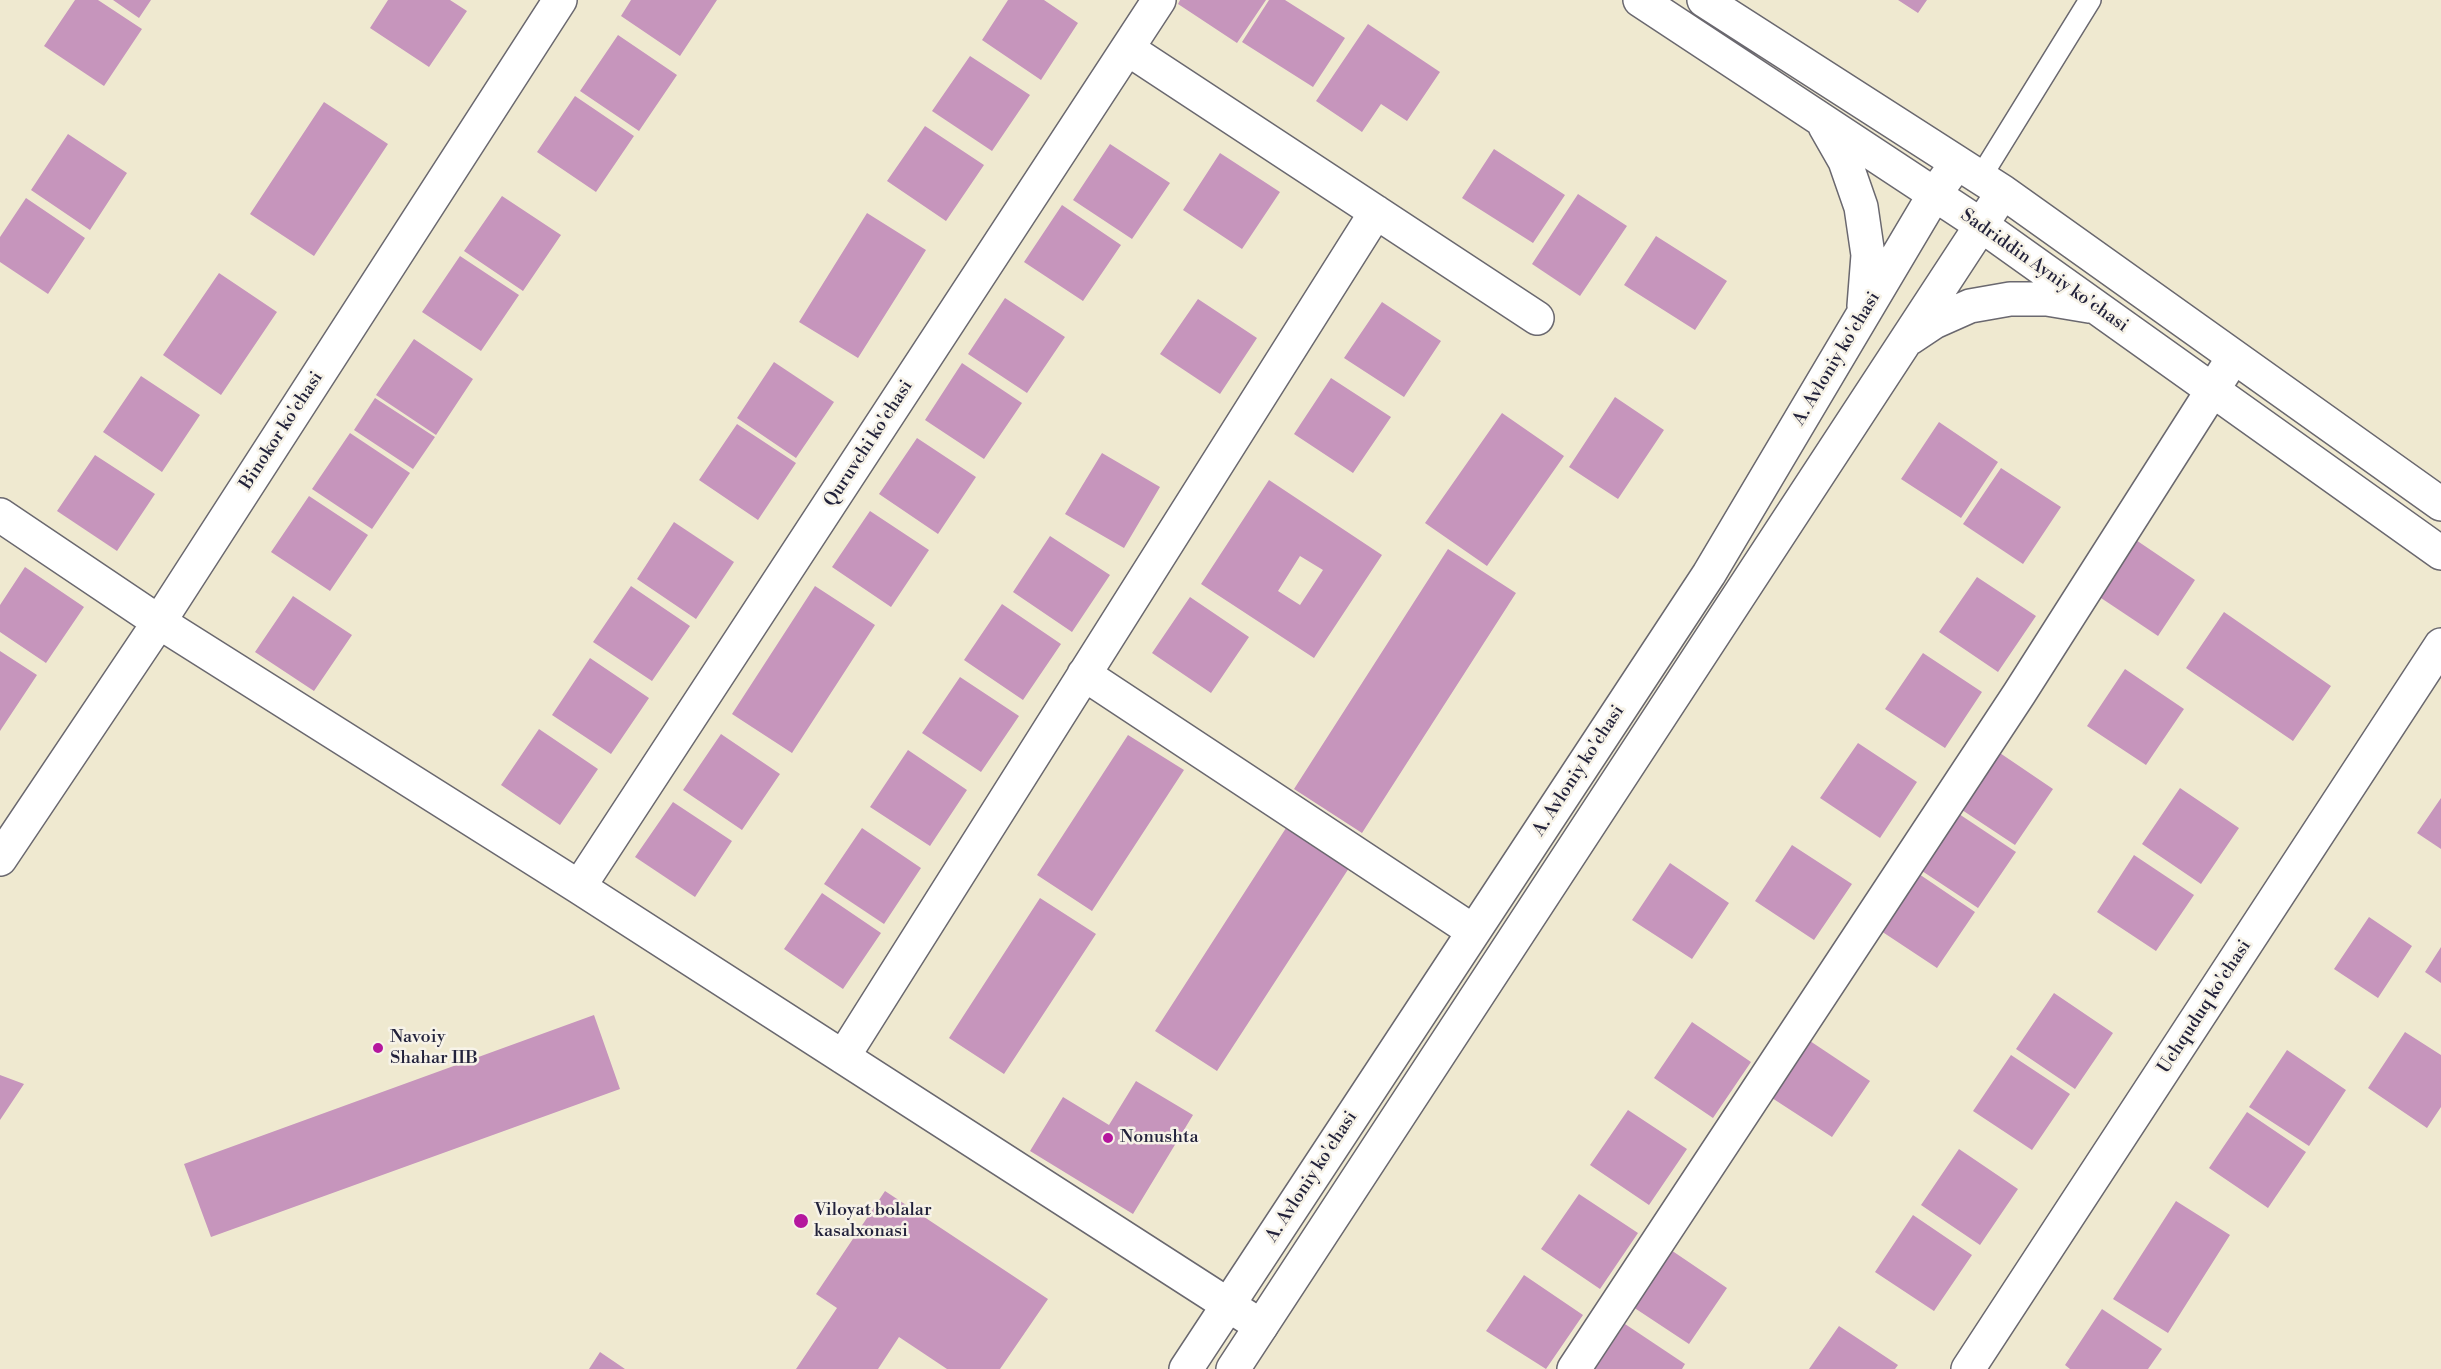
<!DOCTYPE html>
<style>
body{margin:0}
canvas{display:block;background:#efe9d0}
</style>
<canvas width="2441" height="1369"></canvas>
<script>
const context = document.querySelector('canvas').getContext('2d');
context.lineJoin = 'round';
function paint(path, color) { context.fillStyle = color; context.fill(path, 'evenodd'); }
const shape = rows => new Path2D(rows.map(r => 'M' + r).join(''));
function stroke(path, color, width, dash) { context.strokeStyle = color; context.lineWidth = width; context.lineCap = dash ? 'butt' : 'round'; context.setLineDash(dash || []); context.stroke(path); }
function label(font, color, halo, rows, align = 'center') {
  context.font = font + ' "Libre Bodoni",serif'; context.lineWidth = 5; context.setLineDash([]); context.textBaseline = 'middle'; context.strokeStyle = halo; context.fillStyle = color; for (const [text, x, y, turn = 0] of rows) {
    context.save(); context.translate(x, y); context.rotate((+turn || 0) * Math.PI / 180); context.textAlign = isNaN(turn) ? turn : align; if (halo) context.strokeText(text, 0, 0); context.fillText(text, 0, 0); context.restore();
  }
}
paint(shape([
 [75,0,98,0,142,29,104,86,44,46],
 [113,0,151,0,139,18],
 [388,0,450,0,467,11,429,67,370,28],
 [631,0,717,0,680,56,621,16],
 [1008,0,1044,0,1078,23,1041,80,982,40],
 [1180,0,1266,0,1237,43,1178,4],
 [1269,0,1285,0,1345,38,1313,87,1242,42],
 [1898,0,1927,0,1918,13],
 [1368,24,1440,72,1407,121,1381,104,1362,132,1316,101],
 [618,35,677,75,639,131,580,91],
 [970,56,1030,95,992,151,932,111],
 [575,96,634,136,596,192,537,152],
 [324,102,388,144,314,256,250,214],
 [925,126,984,165,946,221,887,181],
 [68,134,127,173,90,230,31,190],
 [1110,144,1170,183,1132,239,1073,200],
 [1494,149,1565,195,1533,243,1462,198],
 [1220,153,1280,192,1242,249,1183,210],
 [1578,194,1627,226,1580,296,1532,264],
 [502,196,561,235,523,291,464,251],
 [26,198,85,238,48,294,0,262,0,237],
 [1062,205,1121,245,1083,301,1024,262],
 [867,213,926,250,858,358,799,322],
 [1656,236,1727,281,1695,330,1624,285],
 [460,256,519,295,481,351,422,312],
 [219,273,277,312,221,395,163,355],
 [1005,298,1065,337,1027,393,968,354],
 [1198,299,1257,338,1220,394,1160,354],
 [1382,302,1441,341,1404,397,1344,358],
 [414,339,473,379,436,435,376,395],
 [774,362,834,402,796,458,737,418],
 [962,363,1022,403,984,459,925,420],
 [141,376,200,415,162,472,103,432],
 [1331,378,1391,417,1353,473,1294,434],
 [1615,397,1664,430,1618,499,1569,467],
 [375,398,435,437,413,469,354,430],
 [1502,413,1564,456,1487,566,1425,523],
 [1939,422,1998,462,1961,518,1901,479],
 [737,424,796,463,758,520,699,480],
 [350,433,410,473,372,529,312,489],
 [917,438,976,477,938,534,879,494],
 [1102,453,1160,487,1124,548,1065,514],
 [95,455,155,494,117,551,57,511],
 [2001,468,2061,507,2023,564,1963,524],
 [1269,480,1382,555,1314,658,1201,584],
 [1300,556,1323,570,1300,605,1278,591],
 [309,496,368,535,330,591,271,552],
 [870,511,929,550,891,607,832,567],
 [674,522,734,562,696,619,637,579],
 [1050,536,1110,575,1072,632,1013,592],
 [2136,540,2195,580,2158,636,2098,596],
 [1448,549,1516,593,1362,833,1294,789],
 [25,567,84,607,46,663,0,632,0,605],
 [1977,577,2036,616,1998,672,1939,632],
 [631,586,690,626,652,681,593,642],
 [815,586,875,625,792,753,732,714],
 [293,596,352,635,314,691,255,652],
 [1190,597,1249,637,1211,693,1152,653],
 [1002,604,1061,644,1023,700,964,660],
 [2224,612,2331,686,2293,741,2186,668],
 [0,651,37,675,0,731],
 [1923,653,1982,692,1945,748,1885,709],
 [590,658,649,698,611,754,552,715],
 [2125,669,2184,709,2146,765,2087,726],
 [960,677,1019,716,981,772,922,733],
 [539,729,598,769,560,825,501,785],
 [721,734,780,774,742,830,683,790],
 [1128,735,1184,770,1092,911,1037,875],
 [1858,743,1917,782,1880,838,1820,798],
 [1994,749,2053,789,2015,845,1956,806],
 [908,750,967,790,930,846,870,807],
 [2180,788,2239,828,2201,884,2142,844],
 [2441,798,2441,849,2417,833],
 [673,802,732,841,695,897,635,857],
 [1956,812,2016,852,1978,908,1919,869],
 [862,828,921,868,884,924,824,884],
 [1286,828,1349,868,1217,1071,1155,1031],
 [1792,845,1852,884,1814,940,1755,901],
 [2134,855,2194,895,2156,951,2097,912],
 [1670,863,1729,903,1692,959,1632,920],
 [1916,872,1975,912,1937,968,1878,929],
 [822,893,881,933,843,989,784,949],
 [1040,898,1096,934,1004,1074,949,1038],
 [2369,917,2412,946,2378,998,2334,969],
 [2441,947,2441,983,2425,972],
 [2054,993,2113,1033,2075,1089,2016,1049],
 [594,1015,620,1089,211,1237,184,1164],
 [1692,1022,1751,1062,1713,1118,1654,1078],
 [2405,1032,2441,1055,2441,1107,2427,1128,2368,1088],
 [1810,1041,1870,1081,1832,1137,1772,1098],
 [2287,1050,2346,1090,2309,1146,2249,1107],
 [2011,1055,2070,1094,2032,1150,1973,1111],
 [0,1075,24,1084,0,1120],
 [1136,1081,1193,1115,1133,1214,1030,1151,1063,1097,1109,1125],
 [1628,1110,1687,1149,1649,1205,1590,1165],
 [2247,1112,2306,1152,2268,1208,2209,1168],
 [1959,1149,2018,1189,1980,1245,1921,1205],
 [885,1191,1048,1299,1000,1369,947,1369,899,1337,878,1369,796,1369,837,1308,816,1294],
 [1579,1194,1638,1233,1600,1289,1541,1249],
 [2176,1201,2230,1235,2168,1333,2113,1299],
 [1913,1215,1972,1255,1934,1311,1875,1272],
 [1668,1248,1727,1288,1689,1344,1630,1305],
 [1524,1275,1583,1315,1546,1369,1486,1331],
 [2102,1309,2162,1349,2148,1369,2070,1369,2065,1365],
 [1625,1324,1685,1364,1682,1369,1595,1369],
 [1839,1326,1898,1365,1895,1369,1809,1369],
 [600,1352,625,1369,589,1369]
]), '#c695bc');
const lane = shape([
 [1980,178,2090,0]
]);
const street = shape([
 [1128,49,1537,318],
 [0,515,159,622,579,887,1261,1326],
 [1084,674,1473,931],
 [0,859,159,622,560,0],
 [579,887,1159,0],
 [843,1057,1376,212],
 [1574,1369,2019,694,2233,358],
 [1968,1369,2441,645]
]);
const secondary = shape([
 [1640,0,1981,225,2441,553],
 [1704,0,2003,192,2441,504],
 [1825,126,1845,161,1861,207,1868,255,1864,306],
 [1910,338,1934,322,1970,306,2010,299,2047,299,2089,306],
 [1186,1369,1709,574,1934,195,1957,163],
 [1233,1369,2003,192]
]);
stroke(lane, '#6a686f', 24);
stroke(street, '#6a686f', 36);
stroke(secondary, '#6a686f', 36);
stroke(lane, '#fff', 21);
stroke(street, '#fff', 33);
stroke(secondary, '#fff', 33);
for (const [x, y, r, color] of [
 [378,1048,6,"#b5179e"],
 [1108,1138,6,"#b5179e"],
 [801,1221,8,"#b5179e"]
]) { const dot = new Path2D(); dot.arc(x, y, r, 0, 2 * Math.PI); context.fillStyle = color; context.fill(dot); stroke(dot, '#f7f3e8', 2); }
label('18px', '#22223b', '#f7f3e8', [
 ["Sadriddin Ayniy ko'chasi",2044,271,35],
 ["A. Avloniy ko'chasi",1837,359,-59],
 ["Binokor ko'chasi",282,431,-57],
 ["Quruvchi ko'chasi",869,444,-57],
 ["A. Avloniy ko'chasi",1579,771,-57],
 ["Uchquduq ko'chasi",2205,1007,-57],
 ["A. Avloniy ko'chasi",1312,1177,-57]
]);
label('18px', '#22223b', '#f7f3e8', [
 ["Navoiy",390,1038],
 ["Shahar IIB",390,1059],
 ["Nonushta",1120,1138],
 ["Viloyat bolalar",814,1211],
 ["kasalxonasi",814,1232]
], 'left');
</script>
